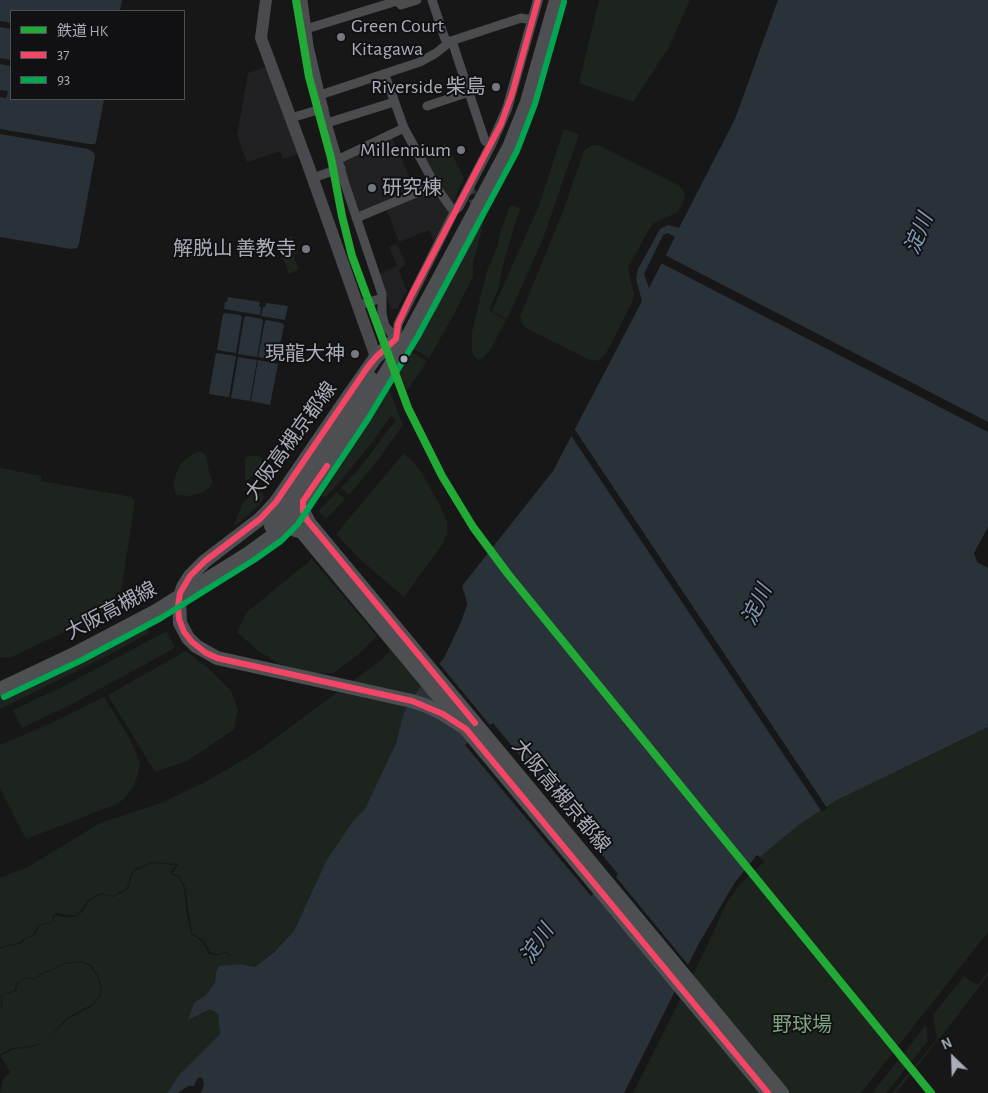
<!DOCTYPE html>
<meta charset="utf-8">
<style>
body{margin:0}
#map{position:relative;width:988px;height:1093px;overflow:hidden;background:#171717;font-family:"Alegreya Sans","Noto Sans JP",sans-serif}
canvas{display:block}
.legend{position:absolute;left:10px;top:10px;width:175px;height:90px;box-sizing:border-box;background:#111113;border:1px solid #4d4f55;margin:0;padding:6px 9px;list-style:none;font-size:15px;color:#a8adb8}
.legend li{display:flex;align-items:center;gap:10px;height:25px}
.legend b{width:25px;border:1px solid #4d4f55}
.north{position:absolute;left:928px;top:1033px;width:50px;height:50px;-webkit-text-stroke:4px #111113;paint-order:stroke;rotate:336deg;font-size:14px;font-weight:700;line-height:20px;text-align:center;color:#a8adb8}
.north::after{content:'';display:block;margin:auto;width:18px;height:22px;background:#a8adb8;clip-path:polygon(50% 0,100% 100%,50% 72%,0 100%)}
</style>
<div id="map">
<canvas width="988" height="1093"></canvas>
<ul class="legend">
<li><b style="height:6px;background:#21ab36"></b>鉄道 HK</li>
<li><b style="height:6px;background:#f34667"></b>37</li>
<li><b style="height:6px;background:#00a651"></b>93</li>
</ul>
<div class="north">N</div>
</div>
<script>
const context = document.querySelector('canvas').getContext('2d');
context.lineJoin = 'round';
function paint(path, color) { context.fillStyle = color; context.fill(path, 'evenodd'); }
const shape = rows => new Path2D(rows.map(r => 'M' + r).join(''));
function stroke(path, color, width, dash) { context.strokeStyle = color; context.lineWidth = width; context.lineCap = dash ? 'butt' : 'round'; context.setLineDash(dash || []); context.stroke(path); }
function label(font, color, halo, rows, align = 'center') {
  context.font = font + ' "Alegreya Sans","Noto Sans JP",sans-serif'; context.lineWidth = 4; context.setLineDash([]); context.textBaseline = 'middle'; context.strokeStyle = halo; context.fillStyle = color; for (const [text, x, y, turn = 0] of rows) {
    context.save(); context.translate(x, y); context.rotate((+turn || 0) * Math.PI / 180); context.textAlign = isNaN(turn) ? turn : align; if (halo) context.strokeText(text, 0, 0); context.fillText(text, 0, 0); context.restore();
  }
}
paint(shape([
 [266,67,300,153,283,159,280,151,247,162,237,135,248,73],
 [392,137,415,190,361,212,357,210,342,163,344,159],
 [432,190,435,191,449,211,434,241,429,230,399,242,386,208],
 [397,244,406,264,399,270,407,291,397,309,391,309,379,274,397,266,389,247]
]), '#212123');
paint(shape([
 [599,0,690,0,669,47,633,102,579,83],
 [564,129,579,134,543,239,507,319,492,311,538,208],
 [446,143,464,178,453,203,451,204,423,156],
 [592,145,598,145,680,186,684,192,685,197,678,212,652,224,628,268,634,294,632,303,606,353,602,358,595,361,590,360,526,328,522,323,520,316,562,214,584,151],
 [512,205,520,208,504,261,498,290,489,310,506,320,489,352,483,358,478,360,474,356,472,350,472,332,487,271,498,245,499,236,509,208],
 [483,210,486,213,473,264,473,277,454,314,429,358,412,348,421,332,420,331,433,312,477,230],
 [292,236,298,253,293,255,299,269,289,274,277,242],
 [410,351,427,361,410,387,407,390,398,371],
 [388,389,389,389,403,425,377,461,349,495,341,488,359,469,396,420,391,416,371,444,342,479,327,496,321,497,369,423],
 [201,452,206,455,208,468,212,481,211,486,202,493,190,496,177,495,174,489,174,481,179,466,182,462,194,453],
 [404,453,420,470,441,507,447,522,447,533,443,543,404,597,361,560,336,534],
 [248,456,259,456,262,459,263,463,258,471,248,480,245,480,245,460],
 [0,468,42,476,41,481,132,497,135,501,120,598,114,606,107,612,9,658,0,657],
 [254,492,259,492,263,494,264,498,260,504,238,524,233,527,243,503],
 [337,492,345,499,326,519,318,511],
 [312,559,377,636,360,653,334,673,306,674,278,663,257,650,237,632,247,612],
 [145,624,149,633,103,658,0,709,0,694],
 [167,631,175,648,72,704,22,728,13,710,64,686],
 [390,650,421,686,404,712,396,743,365,810,353,821,326,861,294,931,274,951,255,967,241,964,219,967,216,972,215,982,206,995,194,1003,201,1014,210,1009,218,1014,220,1034,179,1075,167,1093,0,1093,3,1080,10,1072,0,1056,14,1049,32,1047,45,1041,68,1019,92,1006,100,997,102,988,99,977,91,965,82,961,65,963,40,974,34,979,28,977,16,983,15,990,1,995,1,1007,0,1007,0,948,22,943,25,938,34,936,39,926,54,922,54,917,56,915,65,917,76,917,82,912,88,902,101,894,113,897,128,889,132,875,136,870,152,863,176,865,171,871,171,875,178,876,184,888,186,909,191,934,202,941,209,954,216,955,226,953,233,957,227,952,216,954,210,952,203,940,192,933,185,887,179,875,172,874,178,864,152,862,135,869,131,874,127,888,113,896,100,893,87,901,81,911,76,916,56,913,53,916,53,922,38,925,33,935,24,938,21,942,0,947,0,878,28,867,100,823,161,803,207,781,255,753,384,658],
 [186,651,208,668,231,691,238,710,234,729,213,744,187,761,155,772,108,695],
 [104,697,127,734,135,750,140,764,137,777,132,788,125,798,117,804,26,839,0,788,0,745,49,724],
 [988,727,988,932,861,1093,633,1093,707,946,726,904,740,884,764,862,760,857,800,824,837,800],
 [82,962,90,966,98,977,101,988,99,997,91,1005,67,1018,45,1041,32,1046,13,1048,0,1054,0,1008,2,1008,2,995,16,991,17,983,28,978,34,980,40,975,65,964],
 [988,972,988,975,950,1025,896,1093,892,1093,937,1039,933,1015,964,976,977,985],
 [926,1025,928,1041,886,1093,872,1093]
]), '#1d241e');
paint(shape([
 [0,0,122,0,120,11,11,11,11,23,0,21],
 [778,0,988,0,988,527,974,553,977,562,988,568,988,727,837,800,800,824,760,857,757,855,735,882,698,945,624,1093,201,1093,204,1084,203,1079,200,1077,197,1079,194,1086,188,1086,178,1093,167,1093,179,1075,220,1034,218,1014,210,1009,188,1020,194,1003,206,995,215,982,216,972,219,966,241,964,255,967,274,952,294,931,326,861,353,821,365,809,396,743,404,712,421,686,444,658,461,622,467,605,466,598,462,586,553,471,642,301,636,279,638,269,660,229,668,225,679,228,735,119],
 [668,233,675,237,649,288,644,274,663,235],
 [0,27,11,29,11,60,0,58],
 [0,64,11,66,11,99,104,99,96,142,95,144,89,144,0,129,0,97,6,98,8,91,0,90],
 [0,134,88,149,93,152,95,156,79,244,77,248,71,249,0,237],
 [228,297,260,302,259,306,261,307,260,315,224,309,225,302,227,302],
 [266,303,288,306,285,320,261,316,263,307,265,307],
 [225,313,240,315,242,317,236,353,217,350,223,314],
 [246,316,262,319,263,321,257,357,238,354,244,318],
 [267,320,282,323,284,325,277,361,258,357,265,321],
 [216,353,236,356,229,397,209,394],
 [238,357,257,360,250,401,231,398],
 [258,360,278,364,270,405,251,401]
]), '#2a3239');
paint(shape([
 [663,254,988,422,988,432,659,262],
 [573,427,827,808,822,812,570,434],
 [438,662,490,725,493,723,618,874,616,877,690,967,677,992,595,893,591,896,465,745,469,742,463,735,411,696,434,701,421,682]
]), '#171717');
stroke(shape([
 [469,186,477,210]
]), '#343537', 9, [9, 4.5]);
stroke(shape([
 [303,0,309,46,327,123,345,184,382,294,382,314,385,326,396,339],
 [432,0,445,39,453,44,485,141,491,145],
 [306,29,397,1,401,5,417,0],
 [385,75,404,128,435,185,451,208,455,210,398,324,396,339],
 [320,95,420,62,436,53,451,41,521,18,532,20],
 [427,106,469,92],
 [291,118,324,108],
 [327,123,394,102],
 [339,159,404,128],
 [313,178,341,168],
 [356,218,435,185],
 [357,306,382,298],
 [421,320,431,309,474,229,479,216]
]), '#4b4c50', 9);
stroke(shape([
 [455,210,459,206,491,145,507,109,538,0]
]), '#4b4c50', 10);
stroke(shape([
 [266,0,261,38,307,162,376,357]
]), '#4a4a4e', 12);
stroke(shape([
 [350,394,376,357,396,339],
 [303,501,303,511,310,524,782,1093],
 [271,526,280,518,372,379],
 [277,533,290,528,302,532,768,1093],
 [0,689,78,652,156,611,249,553,275,534,291,518,361,414,410,332,509,147,527,102,556,0]
]), '#4d4f52', 14);
stroke(shape([
 [350,394,276,502,260,519,205,561,190,576,183,587,179,601,180,623,188,638,196,646,217,658,412,701,427,706,443,714,466,729]
]), '#4d4f52', 14);
stroke(shape([
 [538,0,512,94,501,124,411,296,398,324,396,339,376,357,367,368,276,502,260,519,205,561,190,576,180,593,178,606,179,619,184,632,192,642,206,653,217,658,412,701,443,714,466,729,768,1093],
 [327,466,303,501,303,511,307,520,475,723]
]), '#f34667', 6);
stroke(shape([
 [4,697,82,660,161,618,254,560,281,541,298,524,368,419,418,336,517,151,535,104,564,2]
]), '#00a651', 6);
stroke(shape([
 [296,0,309,77,331,158,342,216,352,256,408,408,442,476,473,527,508,574,931,1093]
]), '#21ab36', 8);
for (const [x, y, r, color] of [
 [341,37,5,"#757880"],
 [496,87,5,"#757880"],
 [461,150,5,"#757880"],
 [372,188,5,"#757880"],
 [306,249,5,"#757880"],
 [355,354,5,"#757880"],
 [404,359,4.5,"#a8adb8"]
]) { const dot = new Path2D(); dot.arc(x, y, r, 0, 2 * Math.PI); context.fillStyle = color; context.fill(dot); stroke(dot, '#111113', 2); }
label('20px', '#a8adb8', '#111113', [
 ["Green Court",351,26,"left"],
 ["Kitagawa",351,49,"left"],
 ["Riverside 柴島",486,87],
 ["Millennium",451,150],
 ["研究棟",382,188,"left"],
 ["解脱山 善教寺",296,249],
 ["現龍大神",345,354]
], 'right');
label('20px', '#a8adb8', '#111113', [
 ["大阪高槻京都線",291,441,-54],
 ["大阪高槻線",111,611,-28],
 ["大阪高槻京都線",561,796,50]
]);
label('20px', '#7fa381', '#111113', [
 ["野球場",802,1025]
]);
label('italic 21px', '#7f9bb3', '#111113', [
 ["淀川",919,234,-68],
 ["淀川",757,605,-65],
 ["淀川",537,944,-56]
]);
</script>
